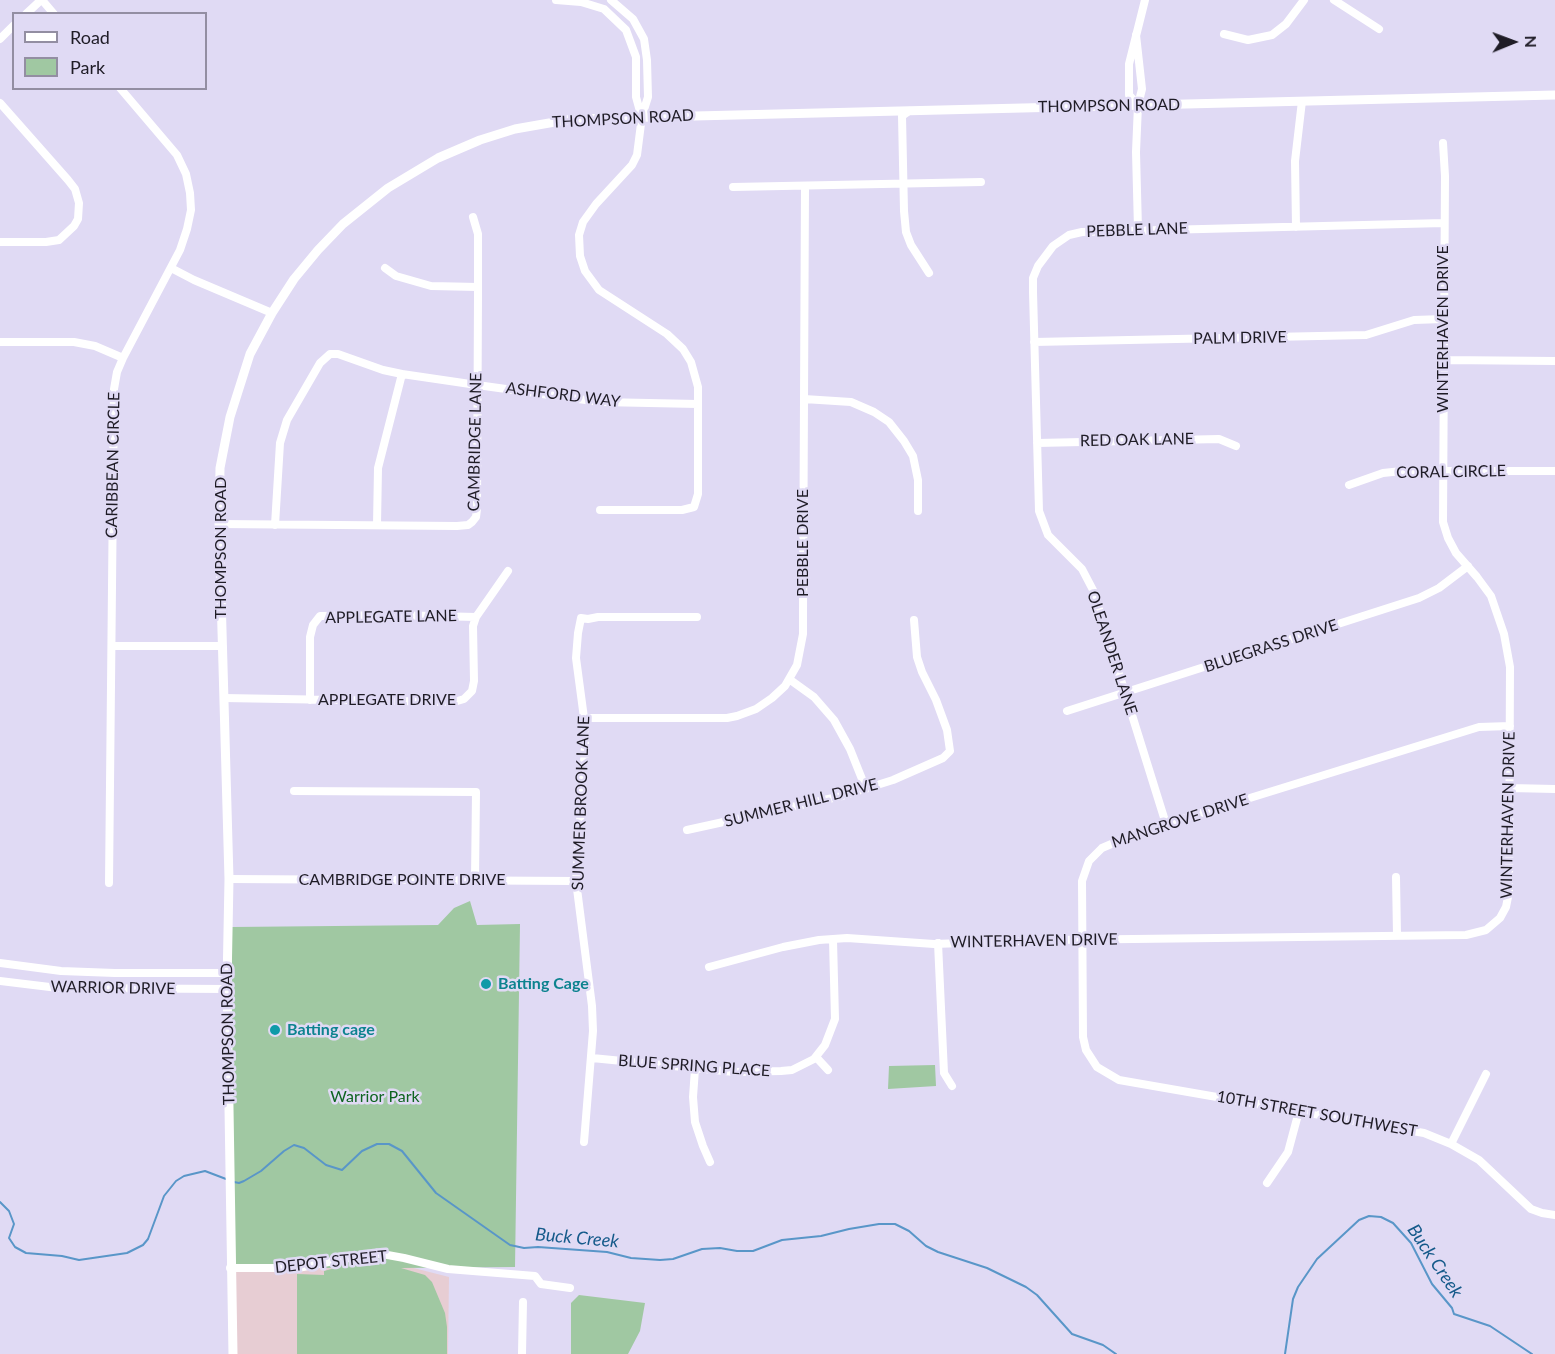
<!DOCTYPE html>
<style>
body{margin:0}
#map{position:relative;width:1555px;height:1354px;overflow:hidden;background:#e0daf4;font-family:Lato,sans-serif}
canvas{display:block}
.legend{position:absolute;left:12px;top:12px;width:195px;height:78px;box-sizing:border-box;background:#e0daf4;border:2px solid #938ea2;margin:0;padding:8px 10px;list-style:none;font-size:18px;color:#1f1c26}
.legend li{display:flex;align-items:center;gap:12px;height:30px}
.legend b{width:30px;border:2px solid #938ea2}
.north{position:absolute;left:1483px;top:12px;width:60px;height:60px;-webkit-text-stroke:4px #e0daf4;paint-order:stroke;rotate:89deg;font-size:16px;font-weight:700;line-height:24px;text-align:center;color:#1f1c26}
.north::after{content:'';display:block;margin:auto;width:21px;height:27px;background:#1f1c26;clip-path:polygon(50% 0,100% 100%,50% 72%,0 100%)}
</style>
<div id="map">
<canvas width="1555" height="1354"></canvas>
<ul class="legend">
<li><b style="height:8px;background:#fff"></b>Road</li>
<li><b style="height:16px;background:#a0c8a2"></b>Park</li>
</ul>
<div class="north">N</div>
</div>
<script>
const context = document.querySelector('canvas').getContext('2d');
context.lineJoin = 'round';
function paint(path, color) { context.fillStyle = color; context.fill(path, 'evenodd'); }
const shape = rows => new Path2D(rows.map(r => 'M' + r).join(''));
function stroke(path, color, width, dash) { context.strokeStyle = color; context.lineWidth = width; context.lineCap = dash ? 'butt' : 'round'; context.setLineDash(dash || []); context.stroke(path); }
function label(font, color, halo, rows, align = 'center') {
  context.font = font + ' Lato,sans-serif'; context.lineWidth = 5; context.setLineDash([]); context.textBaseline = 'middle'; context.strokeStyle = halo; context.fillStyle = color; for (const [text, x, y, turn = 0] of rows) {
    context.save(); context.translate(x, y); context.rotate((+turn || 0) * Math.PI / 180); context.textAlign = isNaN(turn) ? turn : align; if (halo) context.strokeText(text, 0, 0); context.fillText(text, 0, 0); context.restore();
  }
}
paint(shape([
 [394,1263,449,1277,448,1354,233,1354,230,1268]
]), '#e7cdd3');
paint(shape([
 [470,901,477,925,520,924,515,1267,401,1268,425,1275,432,1282,445,1313,447,1327,447,1354,297,1354,297,1274,324,1275,324,1271,335,1268,230,1268,232,927,438,925,454,908],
 [935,1065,936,1086,888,1089,889,1066],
 [579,1295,645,1303,640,1331,628,1354,571,1354,571,1303]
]), '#a0c8a2');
stroke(shape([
 [234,1182,239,1183,244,1181,261,1171,284,1151,294,1145,304,1148,326,1165,342,1170,362,1151,377,1144,389,1144,402,1151,436,1193,510,1245,524,1248,538,1247,607,1252,631,1258,660,1260,673,1259,702,1249,720,1248,737,1251,753,1251,782,1240,821,1236,849,1229,879,1224,895,1224,909,1231,926,1246,938,1252,987,1268,1026,1287,1037,1295,1072,1334,1103,1345,1116,1354],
 [0,1202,9,1211,14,1224,9,1238,15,1247,26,1253,62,1256,79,1260,127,1253,143,1245,148,1239,164,1196,176,1181,184,1176,205,1171,226,1179],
 [1285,1354,1293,1299,1298,1287,1317,1259,1359,1220,1369,1216,1381,1217,1393,1223,1411,1243,1432,1284,1452,1308,1454,1314,1490,1326,1532,1354]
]), '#5996c8', 2);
stroke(shape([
 [42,0,54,14],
 [556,0,581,2,604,9,626,30,636,57,636,97,641,115],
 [1334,0,1379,29],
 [26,14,41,0],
 [1224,34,1248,40,1272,35,1286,24,1304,0],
 [1136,35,1142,89,1138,105,1136,152,1138,229],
 [0,39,14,25],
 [0,103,68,180,75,189,79,203,78,219,74,226,59,240,46,242,0,242],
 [1138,105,1129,95,1129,64,1145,0],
 [909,111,902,116,904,211,906,232,911,245,929,273],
 [733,187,981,182],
 [1296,227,1295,161,1302,101],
 [171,268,194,280,272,313],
 [385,268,396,276,431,286,478,287],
 [0,342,74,342,95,346,123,358],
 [1034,342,1366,335,1414,320,1443,319],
 [1443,360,1555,361],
 [804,399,851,402,874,412,889,422,904,441,913,456,918,480,918,511],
 [1037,443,1219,439,1236,446],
 [1349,485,1383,473,1402,471,1555,471],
 [600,510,682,510,694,507,698,494,698,387,691,362,683,349,667,334,599,290,585,271,580,256,579,235,583,222,596,204,632,165,637,155,642,116,648,97,647,60,644,39,633,19,611,0],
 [219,524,457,526,468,525,472,522,476,517,477,509,478,297,478,234,473,217],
 [275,525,280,443,287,420,320,363,330,354,338,354,383,370,402,374,477,385,600,402,698,404],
 [377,525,378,468,402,374],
 [112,646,222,646],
 [789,679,814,697,834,720,850,749,866,789],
 [224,698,454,702,464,699,472,691,474,681,473,626,476,617,508,571],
 [310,700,310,637,313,625,320,616,392,615,476,617],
 [1067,711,1419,598,1439,588,1468,566],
 [584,718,727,718,737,716,756,709,772,698,785,686,797,665,803,634,803,613,805,186],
 [1510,726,1479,727,1137,833,1102,848,1089,861,1082,881,1083,1037,1086,1050,1097,1067,1119,1080,1424,1133,1451,1144,1479,1160,1531,1209,1542,1213,1555,1215],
 [1510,788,1555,789],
 [294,791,476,792,475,880],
 [1166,824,1093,590,1082,569,1048,535,1039,511,1033,292,1033,278,1038,266,1053,246,1069,235,1082,232,1444,223],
 [687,830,842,796,893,780,943,758,950,751,947,730,936,700,922,672,917,657,914,620],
 [1396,877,1397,935],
 [229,879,576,881],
 [109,883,114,389,117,372,123,358,180,250,187,229,191,210,190,193,186,174,177,155,120,88],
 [938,943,944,1073,952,1086],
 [0,963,61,971,115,973,227,973],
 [709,967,783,947,819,940,847,938,934,944,1050,940,1466,935,1486,930,1500,918,1506,907,1509,892,1510,667,1504,634,1491,596,1477,577,1456,553,1448,538,1443,522,1445,176,1443,143],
 [0,981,58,988,227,989],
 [816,1057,828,1070],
 [592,1058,734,1072,781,1071,792,1070,814,1059,825,1045,835,1019,833,940],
 [695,1069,693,1097,695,1122,703,1146,710,1162],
 [584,1142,593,1031,592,1006,576,881,585,747,584,718,576,658,578,633,581,618,588,619,598,617,697,617],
 [1451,1144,1486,1074],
 [1267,1183,1288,1152,1299,1111],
 [230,1268,298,1268,359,1256,382,1254,404,1258,448,1269,535,1276,541,1284,570,1288],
 [522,1354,523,1302]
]), '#fff', 8);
stroke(shape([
 [233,1354,227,985,229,879,219,524,220,468,230,417,250,354,272,313,294,279,318,250,343,224,388,188,438,158,480,140,515,129,572,119,1555,95]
]), '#fff', 9);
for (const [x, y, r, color] of [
 [486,984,6,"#0f9aa8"],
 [275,1030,6,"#0f9aa8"]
]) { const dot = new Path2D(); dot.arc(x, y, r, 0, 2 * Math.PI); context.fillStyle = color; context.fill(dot); stroke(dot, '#e0daf4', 2); }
label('16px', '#1f1c26', '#e0daf4', [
 ["THOMPSON ROAD",1109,106,-1],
 ["THOMPSON ROAD",623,119,-3],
 ["PEBBLE LANE",1137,230,-2],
 ["WINTERHAVEN DRIVE",1443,329,-90],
 ["PALM DRIVE",1240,338,-1],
 ["ASHFORD WAY",563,395,7],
 ["RED OAK LANE",1137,440,-1],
 ["CAMBRIDGE LANE",475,442,-89],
 ["CARIBBEAN CIRCLE",113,465,-89],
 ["CORAL CIRCLE",1451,472,-1],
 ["PEBBLE DRIVE",803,543,-90],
 ["THOMPSON ROAD",221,548,-90],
 ["APPLEGATE LANE",391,617,-1],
 ["BLUEGRASS DRIVE",1271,646,-18],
 ["OLEANDER LANE",1112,653,72],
 ["APPLEGATE DRIVE",387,700],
 ["SUMMER BROOK LANE",581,803,-88],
 ["SUMMER HILL DRIVE",801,803,-14],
 ["WINTERHAVEN DRIVE",1508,815,-89],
 ["MANGROVE DRIVE",1180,821,-18],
 ["CAMBRIDGE POINTE DRIVE",402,880],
 ["WINTERHAVEN DRIVE",1034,941,-1],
 ["WARRIOR DRIVE",113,988,1],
 ["THOMPSON ROAD",228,1034,-91],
 ["BLUE SPRING PLACE",694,1066,4],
 ["10TH STREET SOUTHWEST",1317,1114,10],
 ["DEPOT STREET",331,1262,-6]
]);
label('bold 16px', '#0d838f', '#e0daf4', [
 ["Batting Cage",498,984],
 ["Batting cage",287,1030]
], 'left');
label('16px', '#0e6420', '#e0daf4', [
 ["Warrior Park",375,1097]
]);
label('italic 18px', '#155a8a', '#e0daf4', [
 ["Buck Creek",577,1238,5],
 ["Buck Creek",1435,1261,56]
]);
</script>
